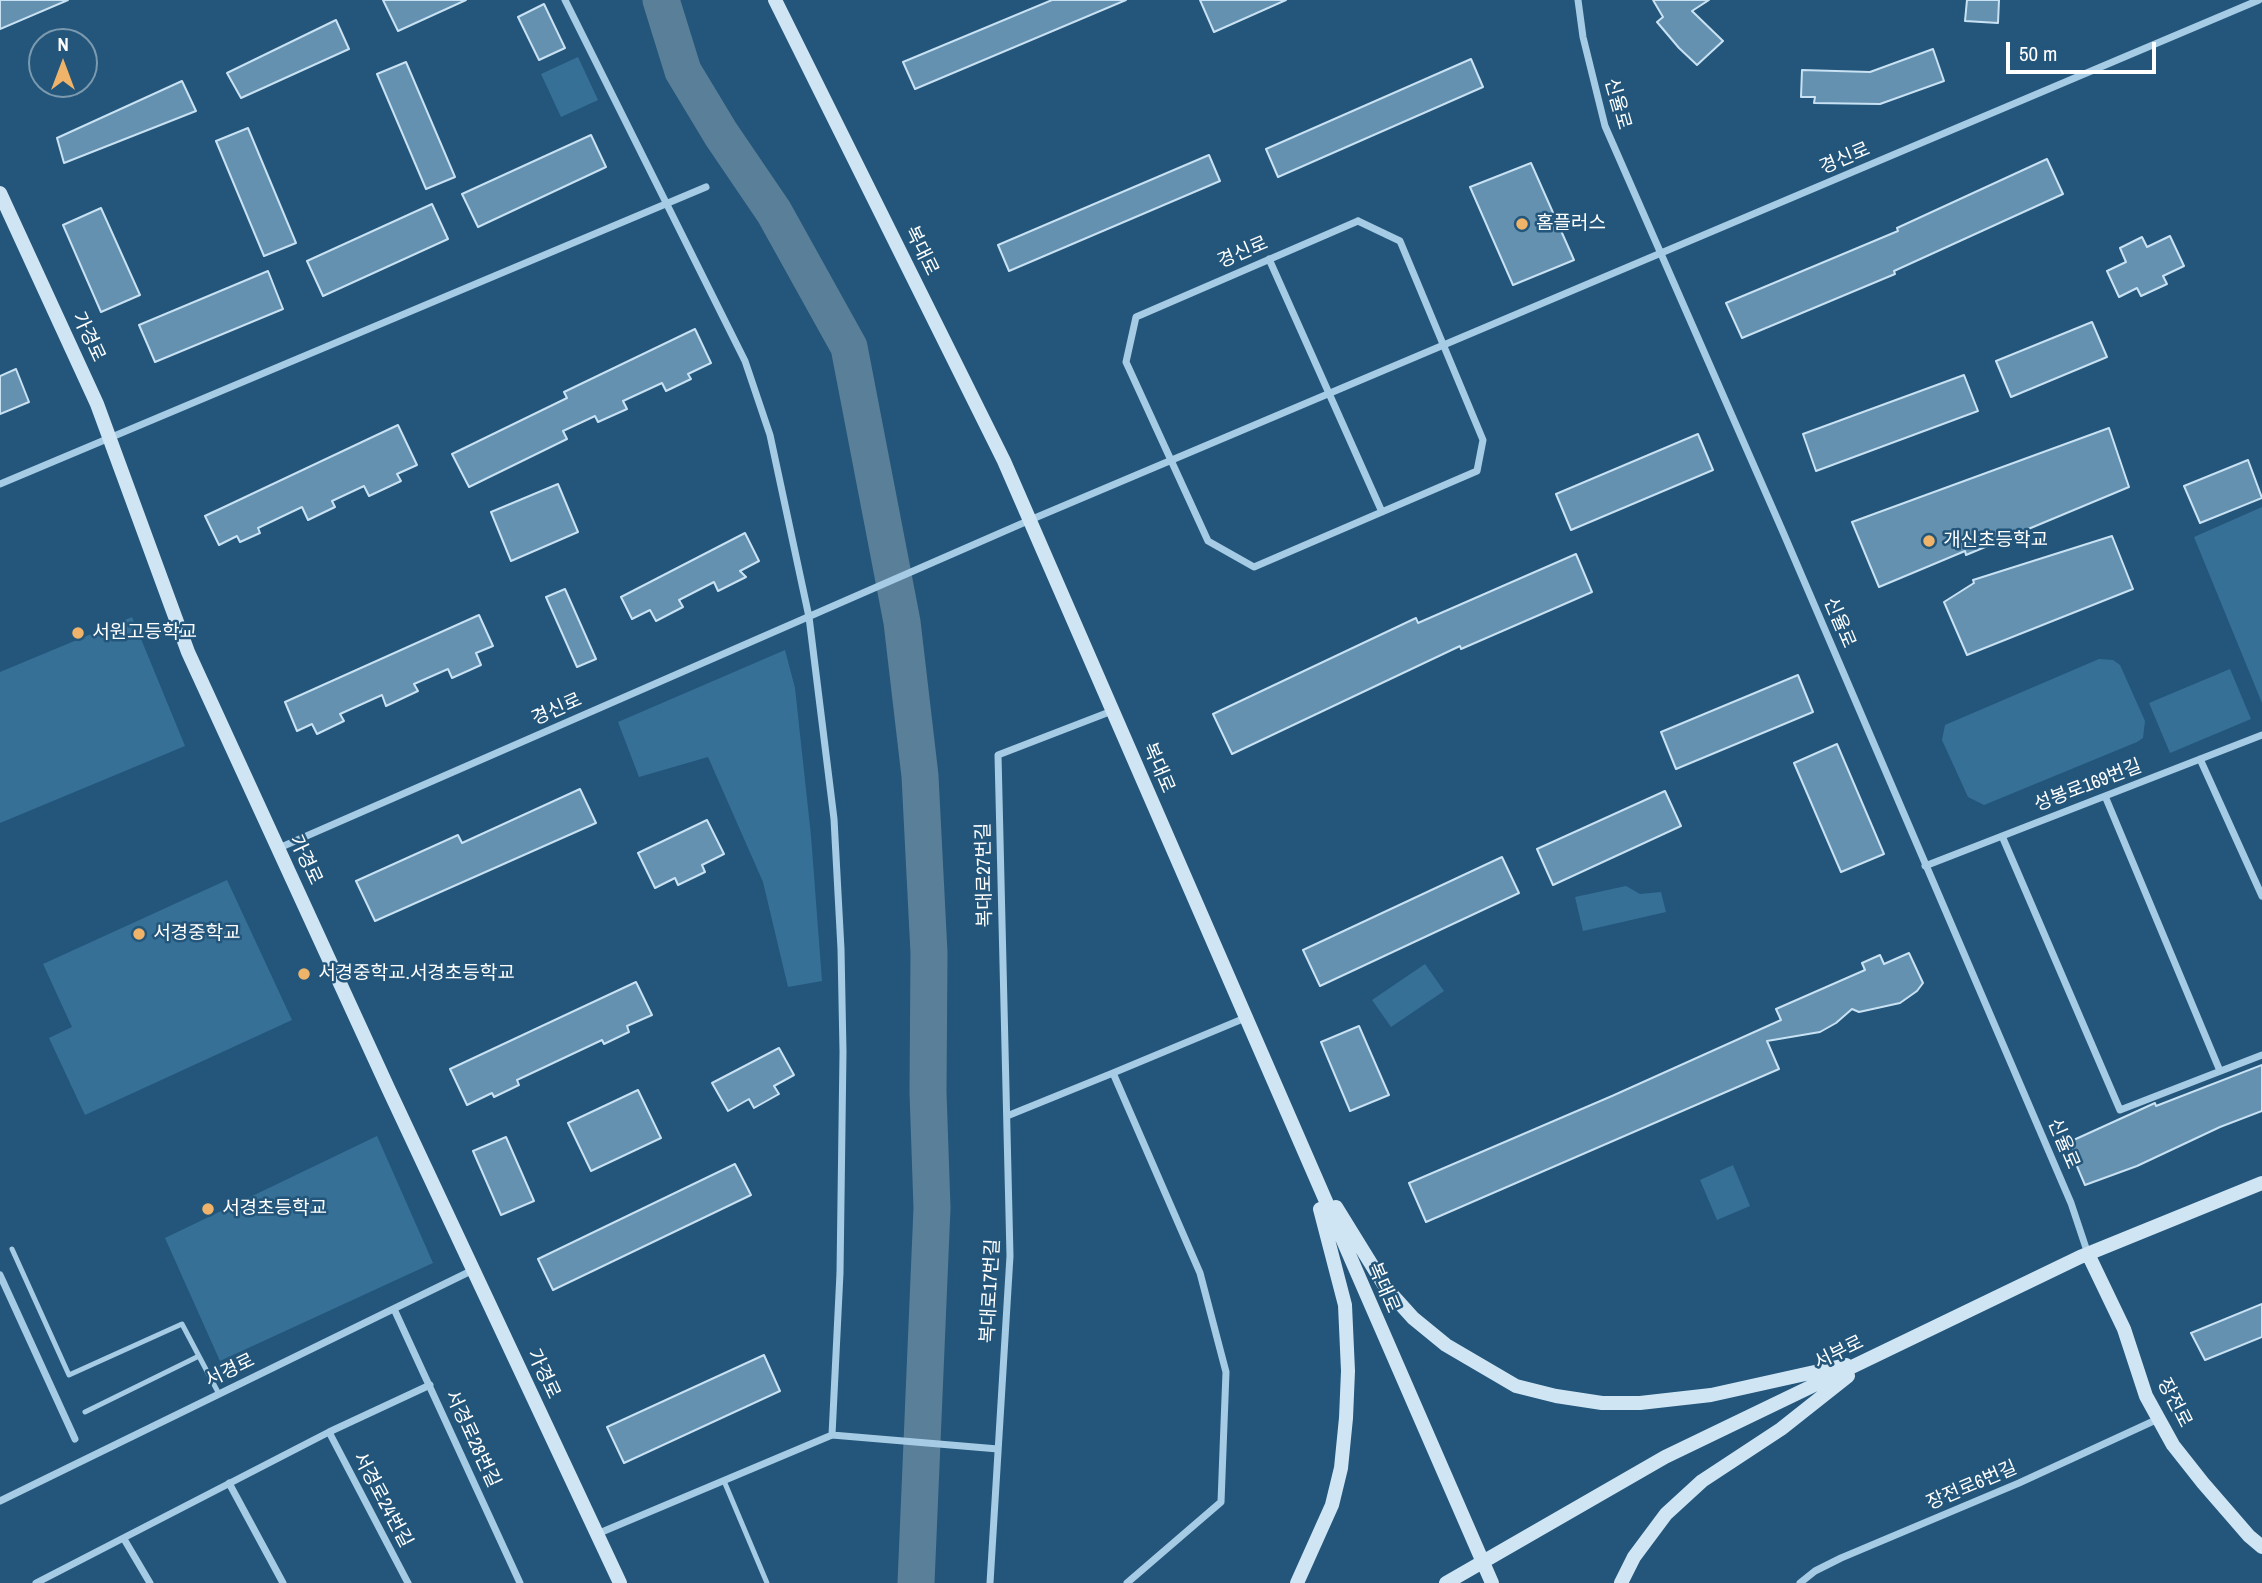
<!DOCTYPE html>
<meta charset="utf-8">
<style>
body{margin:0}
#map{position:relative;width:2262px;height:1583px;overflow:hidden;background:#23567a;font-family:"Archivo Narrow",sans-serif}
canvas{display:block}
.north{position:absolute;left:28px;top:28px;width:70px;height:70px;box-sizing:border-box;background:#23567a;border:2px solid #7b9aaf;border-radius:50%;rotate:0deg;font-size:19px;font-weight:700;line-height:28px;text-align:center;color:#fff}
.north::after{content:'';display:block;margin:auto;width:24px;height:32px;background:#efb469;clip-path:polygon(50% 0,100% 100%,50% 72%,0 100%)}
.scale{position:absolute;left:2006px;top:42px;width:150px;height:32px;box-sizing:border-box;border:4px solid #fff;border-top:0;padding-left:9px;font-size:21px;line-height:24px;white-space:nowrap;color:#fff;-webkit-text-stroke:5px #23567a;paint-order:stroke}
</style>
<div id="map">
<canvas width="2262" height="1583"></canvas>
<div class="north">N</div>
<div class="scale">50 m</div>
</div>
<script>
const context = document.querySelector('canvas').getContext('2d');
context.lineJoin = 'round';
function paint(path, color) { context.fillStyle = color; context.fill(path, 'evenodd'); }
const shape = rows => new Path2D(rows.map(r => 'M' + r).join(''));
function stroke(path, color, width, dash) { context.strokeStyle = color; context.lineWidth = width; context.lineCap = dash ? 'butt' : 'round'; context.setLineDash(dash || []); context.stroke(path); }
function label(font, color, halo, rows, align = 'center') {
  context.font = font + ' "Archivo Narrow","Noto Sans KR",sans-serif'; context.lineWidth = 5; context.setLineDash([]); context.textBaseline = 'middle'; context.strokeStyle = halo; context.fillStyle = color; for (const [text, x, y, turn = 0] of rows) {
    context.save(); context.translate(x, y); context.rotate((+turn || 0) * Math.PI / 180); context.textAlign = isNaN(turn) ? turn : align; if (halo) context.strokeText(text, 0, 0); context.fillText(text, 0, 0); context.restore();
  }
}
paint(shape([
 [578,57,598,100,561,117,541,74],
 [2262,507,2262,703,2194,537],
 [132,617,185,746,0,823,0,672],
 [785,650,795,688,811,836,822,981,788,987,763,882,708,757,639,777,618,722],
 [2099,659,2113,660,2120,665,2145,721,2143,738,2137,742,1984,805,1968,797,1942,740,1945,725],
 [2230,669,2251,719,2170,753,2149,703],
 [227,880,292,1020,85,1115,49,1038,72,1027,43,964],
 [1626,886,1640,894,1661,892,1666,912,1583,931,1575,897],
 [1425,964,1444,991,1391,1027,1372,1000],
 [377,1136,433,1263,220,1361,165,1238],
 [1733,1165,1750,1206,1717,1220,1700,1180]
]), '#367097');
stroke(shape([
 [661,0,683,71,721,134,774,212,849,347,902,622,920,776,929,953,928,1092,932,1208,916,1583]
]), '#5a7f98', 37);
const building = shape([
 [0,0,68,0,0,29,0,0],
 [383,0,466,0,398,31,383,0],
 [1052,0,1126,0,915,89,903,62,1052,0],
 [1200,0,1286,0,1214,32,1200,0],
 [1653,0,1709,0,1692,11,1723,41,1697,65,1679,48,1657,22,1663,17,1653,0],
 [1967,0,1999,0,1998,23,1965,21,1967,0],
 [544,4,565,48,539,60,518,17,544,4],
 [336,20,349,49,241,98,227,73,336,20],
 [1933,49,1944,81,1880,104,1814,103,1815,97,1801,97,1802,70,1870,72,1933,49],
 [1471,59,1483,87,1278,177,1266,149,1471,59],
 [406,62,455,177,426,189,377,74,406,62],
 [182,81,196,111,64,163,57,138,182,81],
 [248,128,296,243,264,256,216,141,248,128],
 [591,135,606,167,478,227,462,194,591,135],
 [1209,155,1220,181,1009,271,998,245,1209,155],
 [2047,159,2063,194,1894,271,1895,274,1742,338,1726,303,1898,231,1897,228,2047,159],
 [1531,163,1574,260,1513,285,1470,187,1531,163],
 [432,204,448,239,323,296,307,261,432,204],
 [101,208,140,295,101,312,63,225,101,208],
 [2170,236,2184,266,2163,276,2167,284,2141,296,2137,288,2119,297,2107,271,2126,262,2120,248,2142,237,2147,247,2170,236],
 [268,271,283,309,155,362,139,325,268,271],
 [2092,322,2107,357,2011,397,1996,361,2092,322],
 [695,329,711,363,688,374,691,379,666,391,662,383,623,401,627,409,598,422,595,416,563,431,567,439,469,487,452,454,567,398,564,392,695,329],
 [16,369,29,402,0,414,0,376,16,369],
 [1964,375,1978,411,1816,471,1803,434,1964,375],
 [398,425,417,465,397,474,401,481,369,496,364,486,332,501,335,507,308,520,302,507,258,528,260,533,240,542,237,536,219,545,205,516,398,425],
 [2109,428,2129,487,1966,555,1965,551,1879,587,1852,522,2109,428],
 [1698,434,1713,470,1571,530,1556,494,1698,434],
 [2248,460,2262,498,2200,523,2184,486,2248,460],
 [558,484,578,532,511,561,491,512,558,484],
 [745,533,759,561,740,571,746,577,718,591,714,582,679,600,683,607,656,621,650,610,632,619,621,597,745,533],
 [2112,536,2133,589,1967,655,1944,602,1974,583,1973,580,2112,536],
 [1576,554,1592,592,1461,649,1460,646,1232,754,1213,714,1416,618,1418,623,1576,554],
 [565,589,596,659,577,667,546,597,565,589],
 [479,615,493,646,476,653,481,665,452,678,448,669,414,684,418,691,386,706,382,695,340,714,344,721,317,734,312,724,297,731,285,702,479,615],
 [1798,675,1813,712,1676,769,1661,732,1798,675],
 [1837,744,1884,854,1841,872,1794,763,1837,744],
 [580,789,596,823,375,921,356,881,458,835,462,843,580,789],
 [1665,791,1681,826,1553,885,1537,849,1665,791],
 [707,820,724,854,702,865,705,872,678,885,675,878,655,888,638,853,707,820],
 [1502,857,1519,893,1320,986,1303,950,1502,857],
 [1909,953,1923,983,1917,991,1900,1003,1859,1012,1852,1009,1836,1023,1820,1032,1767,1041,1779,1069,1426,1222,1409,1183,1612,1096,1781,1020,1776,1009,1865,970,1862,963,1880,955,1884,964,1909,953],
 [636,982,652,1015,627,1026,629,1032,604,1044,602,1040,517,1080,519,1085,494,1097,492,1093,467,1105,450,1069,636,982],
 [1359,1026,1389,1095,1350,1111,1321,1042,1359,1026],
 [779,1048,794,1075,774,1086,779,1094,754,1108,749,1099,728,1111,712,1083,779,1048],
 [2262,1065,2262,1111,2220,1127,2137,1166,2085,1185,2067,1143,2155,1103,2156,1106,2262,1065],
 [638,1090,661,1138,591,1171,568,1123,638,1090],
 [506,1137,534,1201,501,1215,473,1151,506,1137],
 [735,1164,751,1195,553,1290,538,1259,735,1164],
 [2262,1304,2262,1337,2205,1360,2191,1333,2262,1304],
 [764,1355,780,1391,624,1463,607,1427,764,1355]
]);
paint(building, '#6491b0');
stroke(building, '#c8e2f4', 2);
stroke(shape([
 [12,1249,69,1375,182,1324,219,1394],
 [85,1412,199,1356],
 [724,1481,767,1583]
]), '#a6cbe4', 5);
stroke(shape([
 [565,0,745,361,770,435,809,617,834,819,841,949,843,1052,840,1273,832,1435],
 [1578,0,1583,37,1605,126,1783,532,2071,1203,2088,1254],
 [1358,221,1400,241,1483,440,1477,471,1254,567,1208,541,1126,362,1136,317,1358,221],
 [1269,259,1382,512],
 [0,484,706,187],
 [2200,759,2262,896],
 [2105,796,2220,1071],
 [2002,836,2120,1110,2262,1055],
 [279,848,1030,520,2259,0],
 [1925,866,2262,735],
 [1113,1073,1245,1018],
 [1007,1116,1113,1073,1200,1273,1226,1372,1221,1502,1127,1583],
 [0,1275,75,1439],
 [394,1309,520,1583],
 [329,1432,408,1583],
 [229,1483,283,1583],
 [0,1501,473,1270],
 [597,1534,832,1435,998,1449],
 [124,1539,150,1583],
 [36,1583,329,1432,430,1385],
 [990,1583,1010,1256,998,755,1112,711],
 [1800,1583,1815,1571,1841,1558,2019,1483,2158,1419]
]), '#a6cbe4', 7);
stroke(shape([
 [775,0,1004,461,1492,1583],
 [0,193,97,404,188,652,388,1088,620,1583],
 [1336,1207,1386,1288,1413,1318,1446,1345,1516,1386,1556,1396,1602,1403,1640,1403,1711,1395,1846,1365],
 [2088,1254,2124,1329,2146,1396,2173,1445,2203,1483,2249,1536,2262,1547],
 [1297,1583,1332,1505,1341,1468,1346,1418,1348,1371,1345,1305,1320,1209],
 [1446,1583,1665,1457,2080,1257,2262,1183],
 [1621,1583,1634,1557,1666,1514,1702,1481,1781,1429,1848,1376]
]), '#cfe5f4', 14);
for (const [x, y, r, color] of [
 [1522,224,7,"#efb469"],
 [1929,541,7,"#efb469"],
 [78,633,7,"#efb469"],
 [139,934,7,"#efb469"],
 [304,974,7,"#efb469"],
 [208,1209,7,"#efb469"]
]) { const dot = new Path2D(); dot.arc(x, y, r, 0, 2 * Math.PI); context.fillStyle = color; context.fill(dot); stroke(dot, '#23567a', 2.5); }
label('19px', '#fff', '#23567a', [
 ["신율로",1617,104,74],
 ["경신로",1845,159,-23],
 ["복대로",921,251,64],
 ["경신로",1243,253,-23],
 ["가경로",88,337,65],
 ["신율로",1839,623,67],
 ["경신로",557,710,-24],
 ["복대로",1158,768,67],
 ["성봉로169번길",2088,786,-21],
 ["가경로",305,860,65],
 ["복대로27번길",985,875,-91],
 ["신율로",2063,1144,67],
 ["복대로",1383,1288,67],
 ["복대로17번길",991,1291,-87],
 ["서부로",1839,1353,-26],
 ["서경로",230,1371,-26],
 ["가경로",543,1374,65],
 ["장전로",2174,1403,63],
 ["서경로28번길",472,1439,65],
 ["장전로6번길",1972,1486,-23],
 ["서경로24번길",382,1500,62]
]);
label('19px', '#fff', '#23567a', [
 ["홈플러스",1536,224],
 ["개신초등학교",1943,541],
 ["서원고등학교",92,633],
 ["서경중학교",153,934],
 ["서경중학교.서경초등학교",318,974],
 ["서경초등학교",222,1209]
], 'left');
</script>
